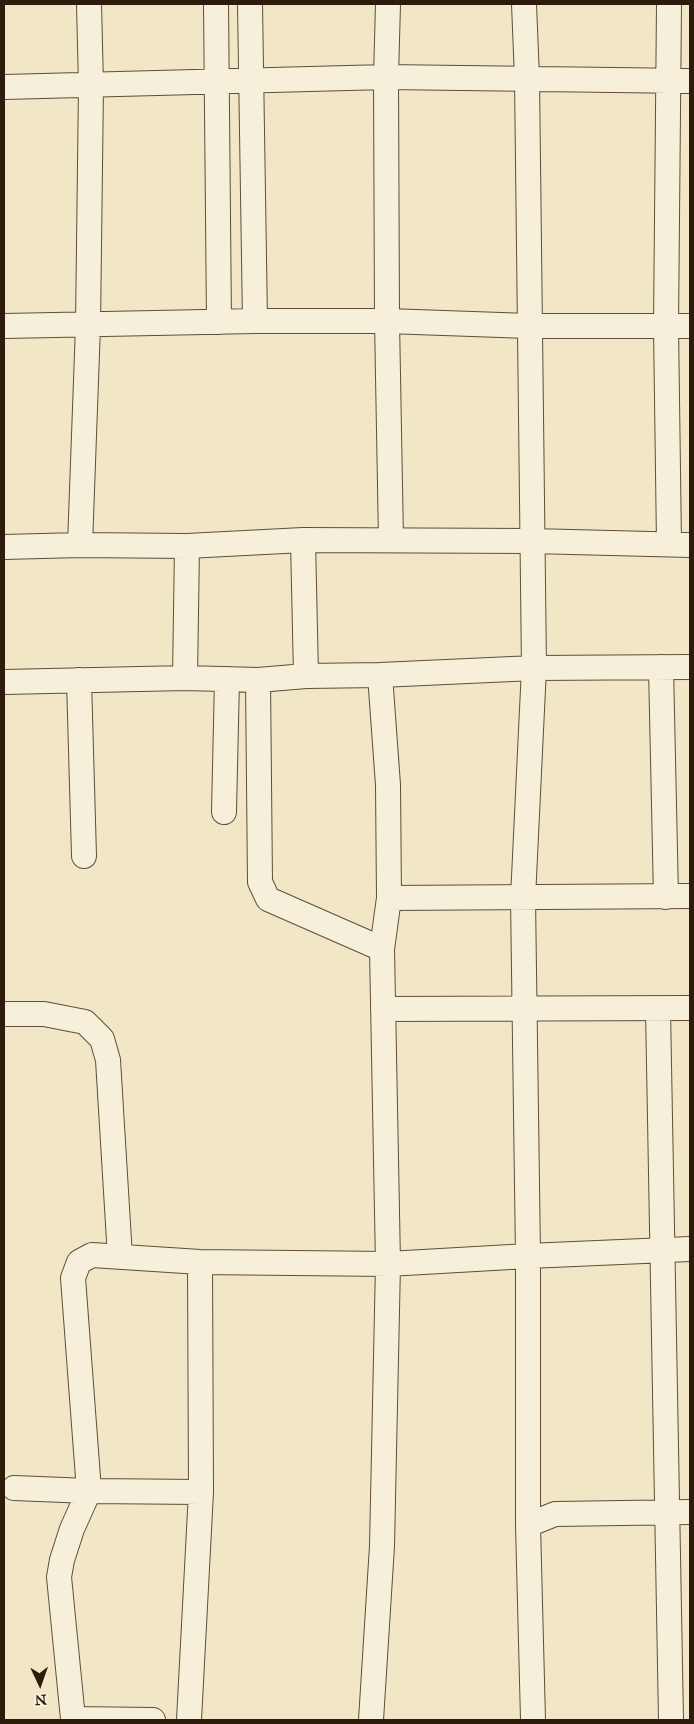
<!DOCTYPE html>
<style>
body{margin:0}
#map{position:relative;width:694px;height:1724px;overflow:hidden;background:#f1e6c6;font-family:"IM FELL Great Primer",serif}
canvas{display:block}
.frame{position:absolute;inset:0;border:5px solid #2d1c0c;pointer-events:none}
.north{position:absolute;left:15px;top:1659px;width:50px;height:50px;-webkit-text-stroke:4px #f6efda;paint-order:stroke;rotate:177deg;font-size:14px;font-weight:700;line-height:20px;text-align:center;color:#2d1c0c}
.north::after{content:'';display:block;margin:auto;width:18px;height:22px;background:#2d1c0c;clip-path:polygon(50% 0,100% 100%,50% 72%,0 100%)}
</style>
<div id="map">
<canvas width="694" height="1724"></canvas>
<div class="frame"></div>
<div class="north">N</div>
</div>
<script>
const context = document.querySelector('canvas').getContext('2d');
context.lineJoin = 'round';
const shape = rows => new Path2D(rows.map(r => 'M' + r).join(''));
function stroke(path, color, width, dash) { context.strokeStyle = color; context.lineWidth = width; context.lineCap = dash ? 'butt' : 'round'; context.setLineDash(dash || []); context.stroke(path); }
const minor = shape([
 [216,4,219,322],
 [250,4,255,321],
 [388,4,386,77,387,321,391,540],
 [524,4,527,78,534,668,523,898,528,1256,528,1525,533,1720],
 [4,87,386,77,690,81],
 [4,326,255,321,387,321,529,326,690,326],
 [303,540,306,676],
 [669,544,666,326,669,4],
 [80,545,88,326,91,86,89,4],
 [4,547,80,545,187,546,303,540,532,541,690,545],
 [661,667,666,897],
 [185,678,187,546],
 [79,680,84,856],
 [258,680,260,882,268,899,382,949],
 [4,682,185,678,258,680,306,676,380,675,534,668,690,667],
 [224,812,227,679],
 [389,898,690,896],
 [383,1009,690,1008],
 [658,1009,671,1720],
 [4,1014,44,1014,85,1022,102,1039,108,1060,120,1257],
 [14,1488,89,1491,201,1492],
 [528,1525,555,1514,690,1512],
 [153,1720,73,1719,59,1577,62,1560,72,1529,89,1491,73,1278,79,1262,92,1255,200,1262,388,1264,528,1256,690,1249],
 [189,1720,201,1492,200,1262],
 [371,1720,382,1546,388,1264,382,949,389,898,388,785,380,675]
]);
stroke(minor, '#5e4e3a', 26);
stroke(minor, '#f6efda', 24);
</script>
